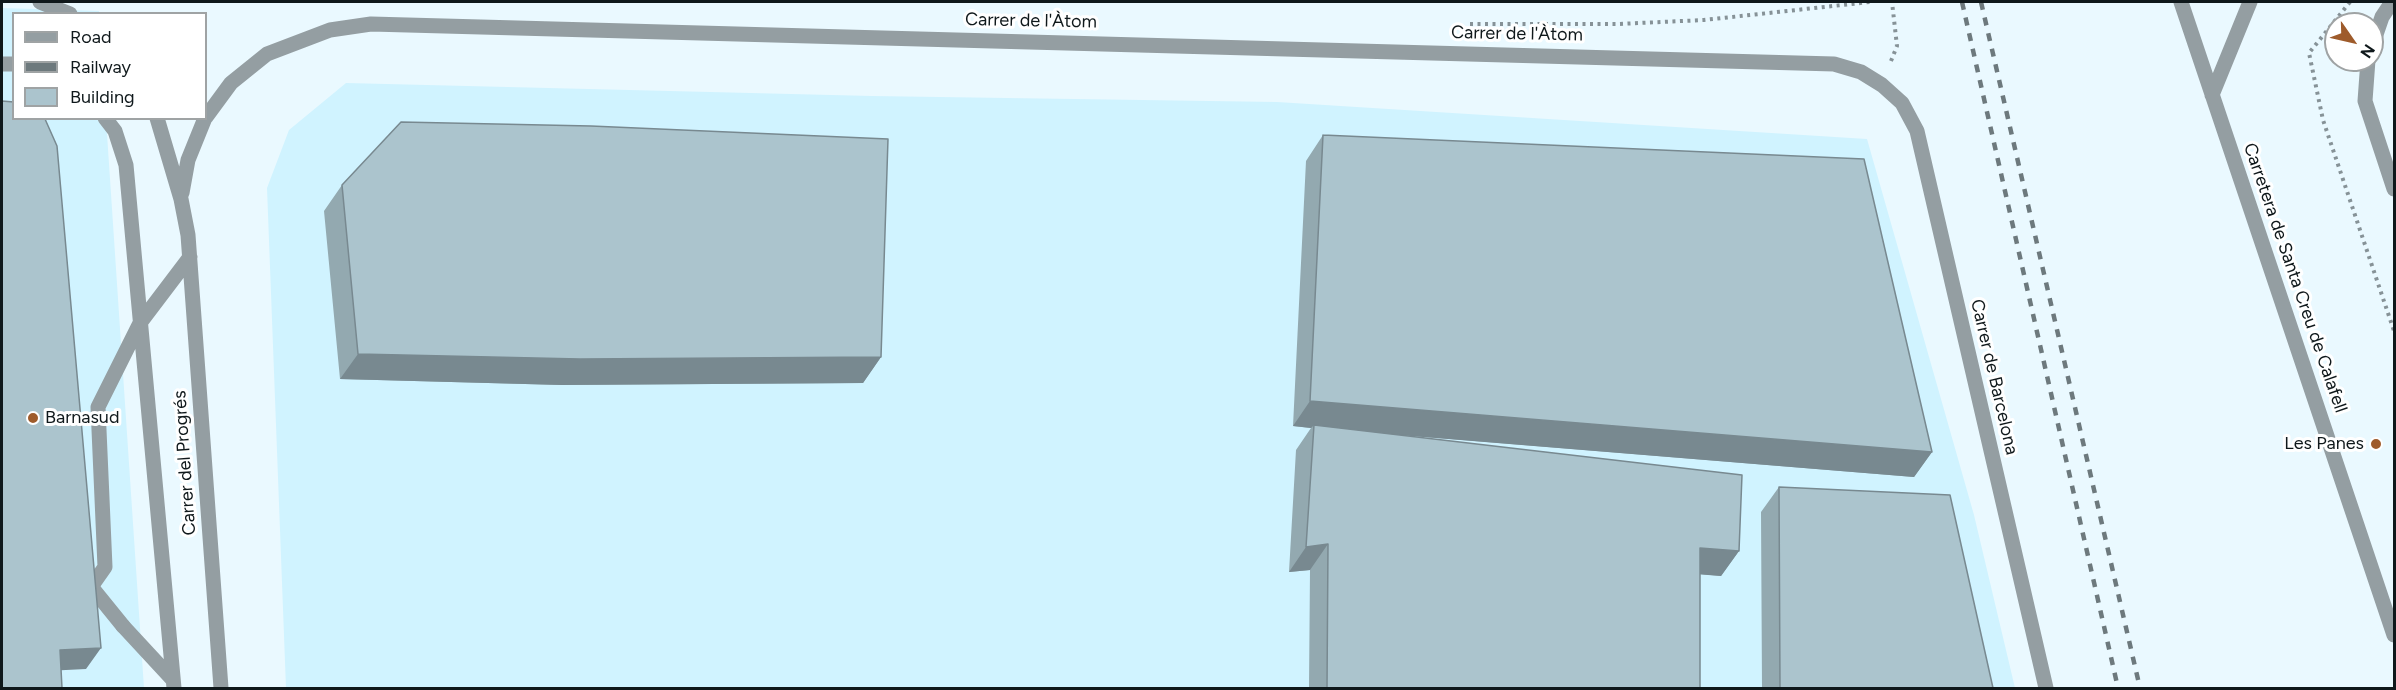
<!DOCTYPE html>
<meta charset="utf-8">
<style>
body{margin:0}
#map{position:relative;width:2396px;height:690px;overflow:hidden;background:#eaf9ff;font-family:Figtree,sans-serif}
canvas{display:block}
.frame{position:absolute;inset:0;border:3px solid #0f181b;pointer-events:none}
.legend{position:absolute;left:12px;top:12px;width:195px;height:108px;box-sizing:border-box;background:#fff;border:2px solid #9fa3a4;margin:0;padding:8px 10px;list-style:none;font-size:18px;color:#0f181b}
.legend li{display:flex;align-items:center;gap:12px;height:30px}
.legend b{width:30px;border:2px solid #9fa3a4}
.north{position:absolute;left:2324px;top:12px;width:60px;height:60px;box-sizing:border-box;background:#fff;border:2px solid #9fa3a4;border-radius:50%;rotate:124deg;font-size:16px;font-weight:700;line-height:24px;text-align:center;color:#0f181b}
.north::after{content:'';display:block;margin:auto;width:21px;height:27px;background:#9e5b2b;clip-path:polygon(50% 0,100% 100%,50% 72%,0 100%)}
</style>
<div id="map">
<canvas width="2396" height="690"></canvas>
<div class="frame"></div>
<ul class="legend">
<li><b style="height:8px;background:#949ea2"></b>Road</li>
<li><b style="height:8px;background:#6d797d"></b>Railway</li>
<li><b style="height:16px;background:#abc4cd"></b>Building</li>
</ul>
<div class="north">N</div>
</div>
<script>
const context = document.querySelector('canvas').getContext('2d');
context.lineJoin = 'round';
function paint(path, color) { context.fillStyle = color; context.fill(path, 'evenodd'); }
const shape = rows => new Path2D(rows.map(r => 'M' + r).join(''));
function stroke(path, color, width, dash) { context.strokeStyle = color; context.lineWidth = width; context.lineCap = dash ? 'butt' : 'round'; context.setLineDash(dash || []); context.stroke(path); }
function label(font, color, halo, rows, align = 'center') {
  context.font = font + ' Figtree,sans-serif'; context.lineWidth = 6; context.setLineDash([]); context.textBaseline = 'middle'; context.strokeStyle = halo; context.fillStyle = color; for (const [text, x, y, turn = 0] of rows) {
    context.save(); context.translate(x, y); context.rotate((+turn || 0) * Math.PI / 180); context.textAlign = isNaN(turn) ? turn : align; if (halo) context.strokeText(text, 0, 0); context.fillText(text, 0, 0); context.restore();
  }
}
paint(shape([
 [2,8,99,11,99,13,14,14,14,118,106,119,144,688,2,688],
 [346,83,872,96,1277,102,1867,139,1974,515,2015,688,286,688,267,188,289,130]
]), '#d0f3ff');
stroke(shape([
 [2350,2,2309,53,2323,120,2394,331],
 [1470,24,1618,24,1704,20,1870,2],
 [1891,61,1897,46,1892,2]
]), '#869297', 4, [3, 4.5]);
stroke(shape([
 [40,2,70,14],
 [2181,2,2394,635],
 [2372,46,2382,17,2392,2],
 [2368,60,2365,101,2394,189],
 [2,64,14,64],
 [2212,95,2250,2],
 [206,117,231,83,267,54,330,30,371,24,1834,64,1861,72,1882,85,1902,103,1917,131,2046,688],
 [105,118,115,131,126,165,174,688],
 [157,118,181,199,188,235,221,688],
 [182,193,188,160,205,118],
 [86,594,105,567,98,407,140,323,190,257],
 [123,626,173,680]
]), '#949ea2', 15);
stroke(shape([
 [1962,2,2118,688],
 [1981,2,2140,688]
]), '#6d797d', 4.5, [8, 8]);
stroke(shape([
 [88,574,93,589,123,626]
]), '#949ea2', 15);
paint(shape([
 [1323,135,1932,452,1914,477,1401,435,1739,551,1721,576,1700,574,1700,688,1309,688,1310,570,1289,572,1296,450,1311,428,1293,426,1306,161],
 [342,185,881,357,863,383,562,385,340,379,324,211],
 [1779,487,1993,688,1762,688,1761,512]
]), '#93a9b0');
paint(shape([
 [358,354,881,357,863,383,562,385,340,379],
 [1310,401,1932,452,1914,477,1313,428,1314,425,1311,428,1293,426],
 [1328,544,1310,570,1289,572,1306,547],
 [1700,548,1739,551,1721,576,1682,573],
 [101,648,86,669,46,671,60,650]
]), '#788990');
const building = shape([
 [2,101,14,102,14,118,45,119,57,146,101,648,60,650,62,688,2,688,2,101],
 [401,122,591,126,888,139,881,357,580,359,358,354,342,185,401,122],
 [1323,135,1864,159,1932,452,1310,401,1323,135],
 [1314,425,1742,475,1739,551,1700,548,1700,688,1327,688,1328,544,1306,547,1314,425],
 [1779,487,1950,495,1993,688,1780,688,1779,487]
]);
paint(building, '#abc4cd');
stroke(building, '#788990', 1.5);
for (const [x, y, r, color] of [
 [33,418,6,"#9e5b2b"],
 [2376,444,6,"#9e5b2b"]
]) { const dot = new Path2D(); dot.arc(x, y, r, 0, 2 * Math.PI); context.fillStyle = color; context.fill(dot); stroke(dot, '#fff', 2); }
label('18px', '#0f181b', '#fff', [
 ["Carrer de l'Àtom",1031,21,1],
 ["Carrer de l'Àtom",1517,34,1],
 ["Carretera de Santa Creu de Calafell",2295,278,71],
 ["Carrer de Barcelona",1994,377,77],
 ["Carrer del Progrés",185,463,-94]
]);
label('18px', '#0f181b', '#fff', [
 ["Barnasud",45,418],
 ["Les Panes",2364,444,"right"]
], 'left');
</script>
